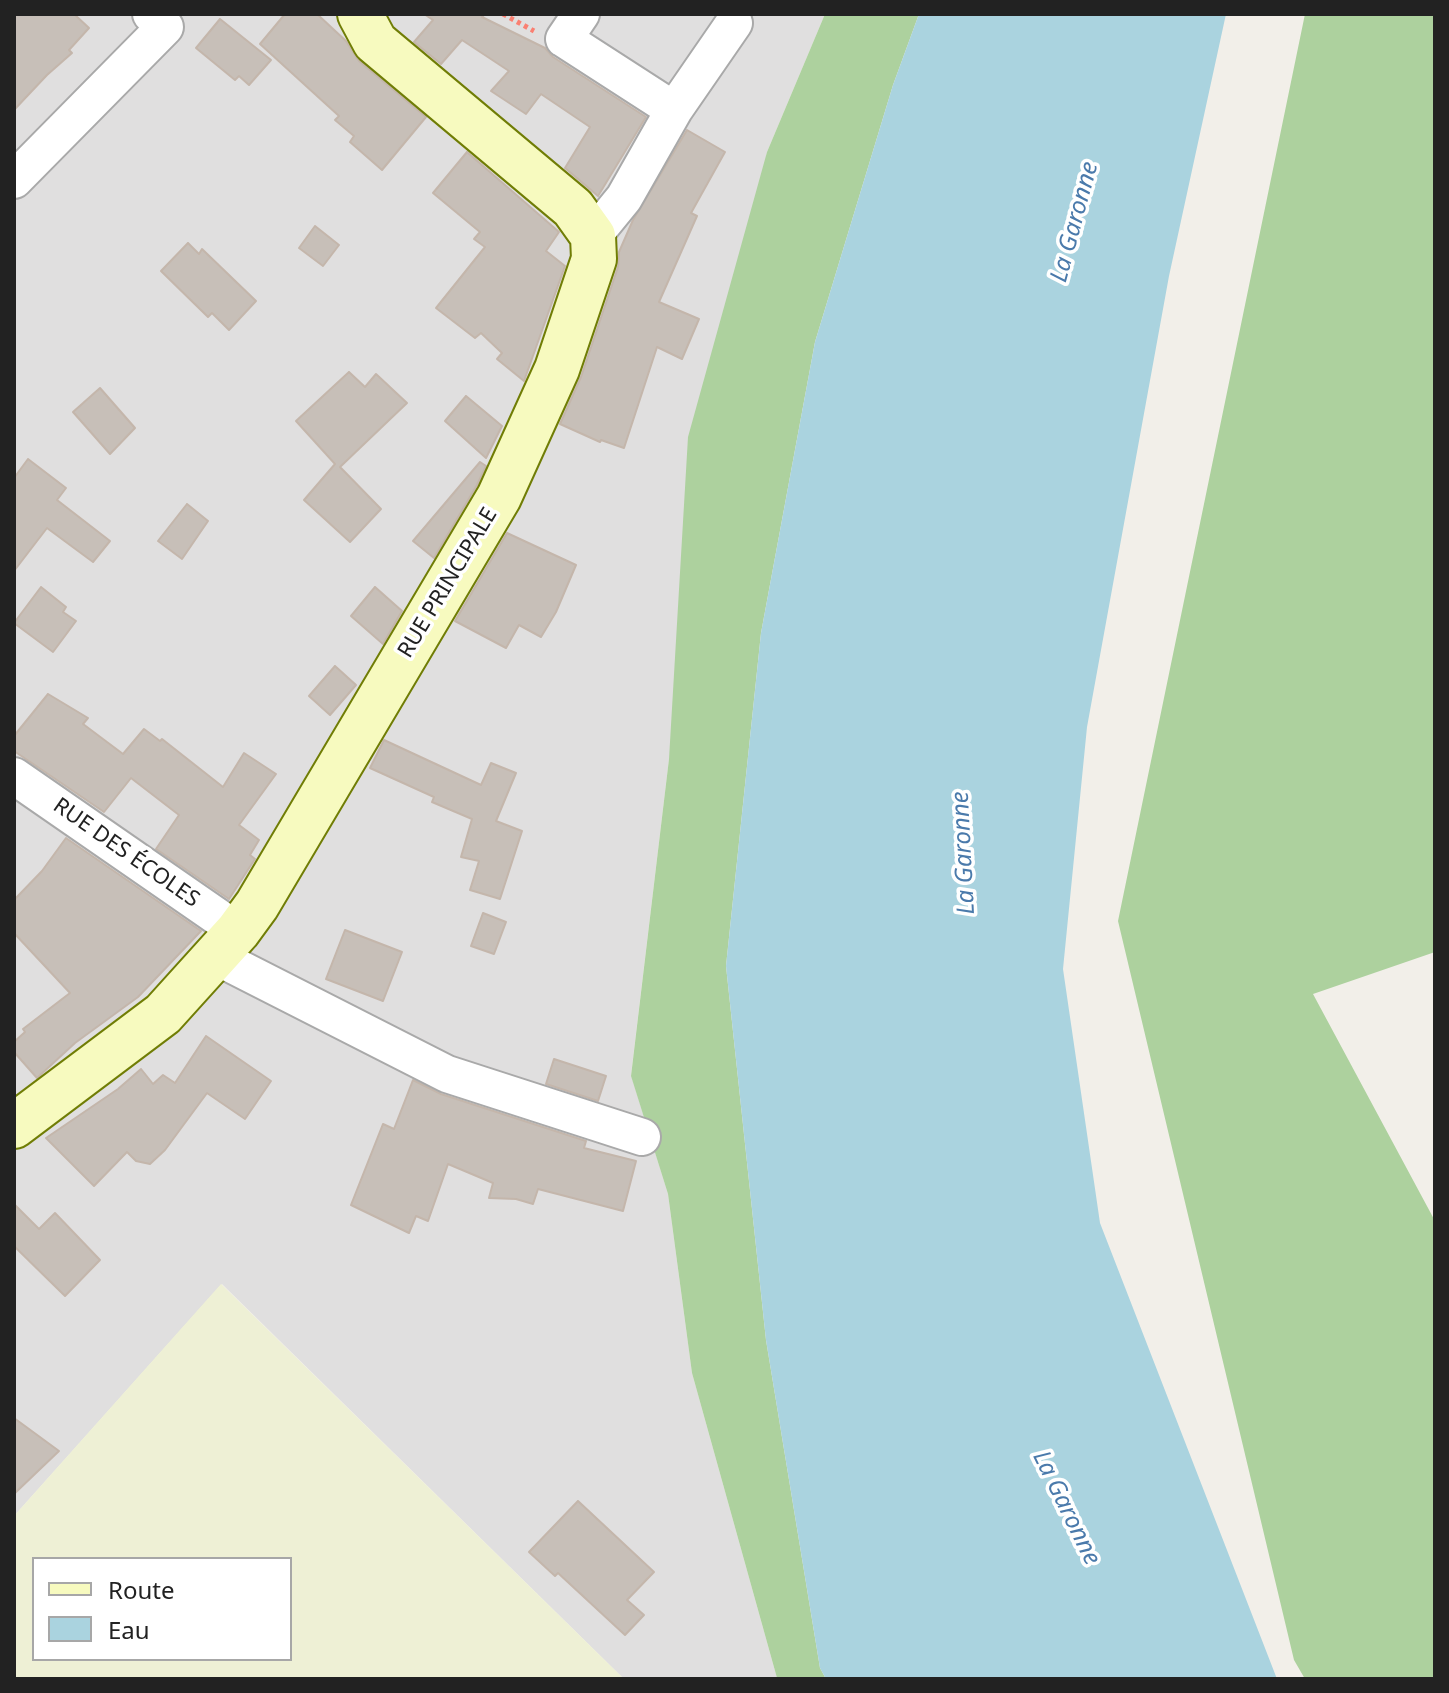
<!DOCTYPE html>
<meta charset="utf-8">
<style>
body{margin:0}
#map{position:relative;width:1449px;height:1693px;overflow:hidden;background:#f2efe9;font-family:"Noto Sans",sans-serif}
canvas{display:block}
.frame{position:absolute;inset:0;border:16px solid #222;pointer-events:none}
.legend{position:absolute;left:32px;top:1557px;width:260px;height:104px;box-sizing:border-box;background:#fff;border:2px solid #a7a7a7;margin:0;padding:10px 14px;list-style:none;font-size:24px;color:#222}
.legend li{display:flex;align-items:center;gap:16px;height:40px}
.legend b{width:40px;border:2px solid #a7a7a7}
</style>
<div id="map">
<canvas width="1449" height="1693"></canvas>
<div class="frame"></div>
<ul class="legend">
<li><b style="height:10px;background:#f7fabf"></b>Route</li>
<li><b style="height:22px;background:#aad3df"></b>Eau</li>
</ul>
</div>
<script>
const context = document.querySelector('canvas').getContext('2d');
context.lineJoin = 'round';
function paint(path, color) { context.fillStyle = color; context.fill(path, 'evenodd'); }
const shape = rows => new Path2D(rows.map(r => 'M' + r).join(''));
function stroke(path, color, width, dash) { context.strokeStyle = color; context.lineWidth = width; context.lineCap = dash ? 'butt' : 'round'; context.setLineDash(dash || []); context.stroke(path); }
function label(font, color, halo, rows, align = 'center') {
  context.font = font + ' "Noto Sans",sans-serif'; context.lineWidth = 7; context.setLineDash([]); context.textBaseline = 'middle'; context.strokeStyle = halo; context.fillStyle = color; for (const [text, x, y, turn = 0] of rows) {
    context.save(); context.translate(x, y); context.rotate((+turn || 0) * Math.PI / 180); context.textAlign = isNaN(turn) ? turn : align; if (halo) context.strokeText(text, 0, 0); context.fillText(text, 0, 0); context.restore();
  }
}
paint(shape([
 [14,14,825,14,767,152,669,759,631,1075,668,1194,692,1373,777,1678,624,1679,222,1284,14,1516]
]), '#e0dfdf');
paint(shape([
 [221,1284,624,1679,14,1679,14,1516],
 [34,1559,290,1559,290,1659,34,1659]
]), '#eef0d5');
paint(shape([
 [825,14,919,14,893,85,815,342,761,633,726,966,766,1340,820,1668,826,1679,775,1679,777,1678,692,1373,668,1194,631,1076,669,759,688,437,767,152],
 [1305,14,1435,14,1435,952,1313,994,1435,1221,1435,1679,1305,1679,1294,1660,1118,921]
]), '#add19e');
paint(shape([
 [919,14,1226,14,1169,276,1087,727,1063,969,1100,1223,1277,1679,826,1679,820,1668,766,1340,726,966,761,633,815,342,893,85]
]), '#aad3df');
const building = shape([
 [14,14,74,14,89,28,69,50,72,53,47,75,14,110,14,14],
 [285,14,317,14,346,41,359,61,426,117,382,170,350,142,354,136,335,120,339,116,260,44,285,14],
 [424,14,485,14,482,17,545,48,553,57,646,117,598,196,565,168,590,127,541,94,526,114,491,91,509,71,462,40,441,64,414,42,433,20,424,14],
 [220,19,271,60,249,85,239,76,235,80,196,48,220,19],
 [687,130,725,152,691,213,697,216,659,302,699,319,682,359,657,347,624,448,601,440,600,442,560,424,581,377,618,267,619,252,633,220,687,130],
 [467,152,559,232,546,251,565,266,524,381,497,359,502,353,481,333,475,338,436,308,485,247,474,239,480,232,433,193,467,152],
 [315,226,339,245,323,266,299,248,315,226],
 [188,243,199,254,202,249,256,301,229,330,212,313,208,317,161,271,188,243],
 [349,372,365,387,376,374,407,403,340,467,381,509,350,542,304,500,335,464,296,421,349,372],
 [100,388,135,428,110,454,73,412,100,388],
 [466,396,502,426,486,458,445,421,466,396],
 [28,459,66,488,57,500,110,541,93,562,47,528,14,571,14,478,28,459],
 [480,462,486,466,477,485,434,558,413,541,480,462],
 [187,504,208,521,182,559,158,541,187,504],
 [507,533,576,565,556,612,541,637,519,625,506,648,455,621,507,533],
 [41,587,66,607,63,612,76,621,53,652,14,623,41,587],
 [375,587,402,611,383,644,351,616,375,587],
 [335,666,356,685,330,715,309,696,335,666],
 [48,694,88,718,83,724,123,754,144,729,160,741,162,739,223,787,244,753,276,774,239,825,259,840,250,855,255,859,229,899,156,849,179,815,131,778,104,812,14,751,14,736,48,694],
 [384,740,481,785,491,763,516,773,496,821,522,831,500,899,470,890,479,861,461,857,472,819,432,802,434,797,370,768,384,740],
 [66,838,201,931,138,997,75,1043,37,1078,14,1052,14,1042,25,1032,23,1029,70,993,14,933,14,900,42,871,66,838],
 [483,913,506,922,494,954,471,946,483,913],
 [345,930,402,952,383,1001,326,979,345,930],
 [206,1036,271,1081,245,1119,207,1093,165,1150,150,1164,136,1161,127,1152,94,1186,46,1138,118,1089,141,1069,153,1084,163,1075,175,1083,206,1036],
 [554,1059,606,1076,598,1101,546,1084,554,1059],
 [413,1080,441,1094,586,1141,584,1148,636,1161,623,1211,538,1189,533,1204,516,1199,489,1198,493,1183,448,1164,428,1221,416,1216,409,1233,351,1205,383,1124,394,1129,413,1080],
 [14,1204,39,1229,55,1213,100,1260,65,1296,14,1246,14,1204],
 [14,1418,59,1451,14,1494,14,1418],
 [578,1501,654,1572,627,1600,644,1615,625,1635,558,1573,555,1576,529,1552,578,1501]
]);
paint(building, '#c7bfb8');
stroke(building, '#c4b6ab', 2);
const street = shape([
 [581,14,564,39,674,110],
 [14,180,165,27,151,14],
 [593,236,624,198,674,110,734,23],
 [14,776,238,931],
 [215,956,447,1074,642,1137]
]);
const secondary = shape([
 [14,1126,163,1014,238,931,257,905,499,497,557,369,594,259,593,236,573,208,375,42,360,14]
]);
stroke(street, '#a9a9a9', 40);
stroke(secondary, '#707d05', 48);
stroke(shape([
 [503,14,534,31]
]), '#fa8072', 5, [4, 4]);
stroke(street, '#fff', 36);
stroke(secondary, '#f7fabf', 44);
label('22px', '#222', '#fff', [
 ["RUE PRINCIPALE",448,583,-59],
 ["RUE DES ÉCOLES",126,853,35]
]);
label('italic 24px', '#4a7aab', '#fff', [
 ["La Garonne",1075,222,-75],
 ["La Garonne",964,853,-93],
 ["La Garonne",1066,1508,64]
]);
</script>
